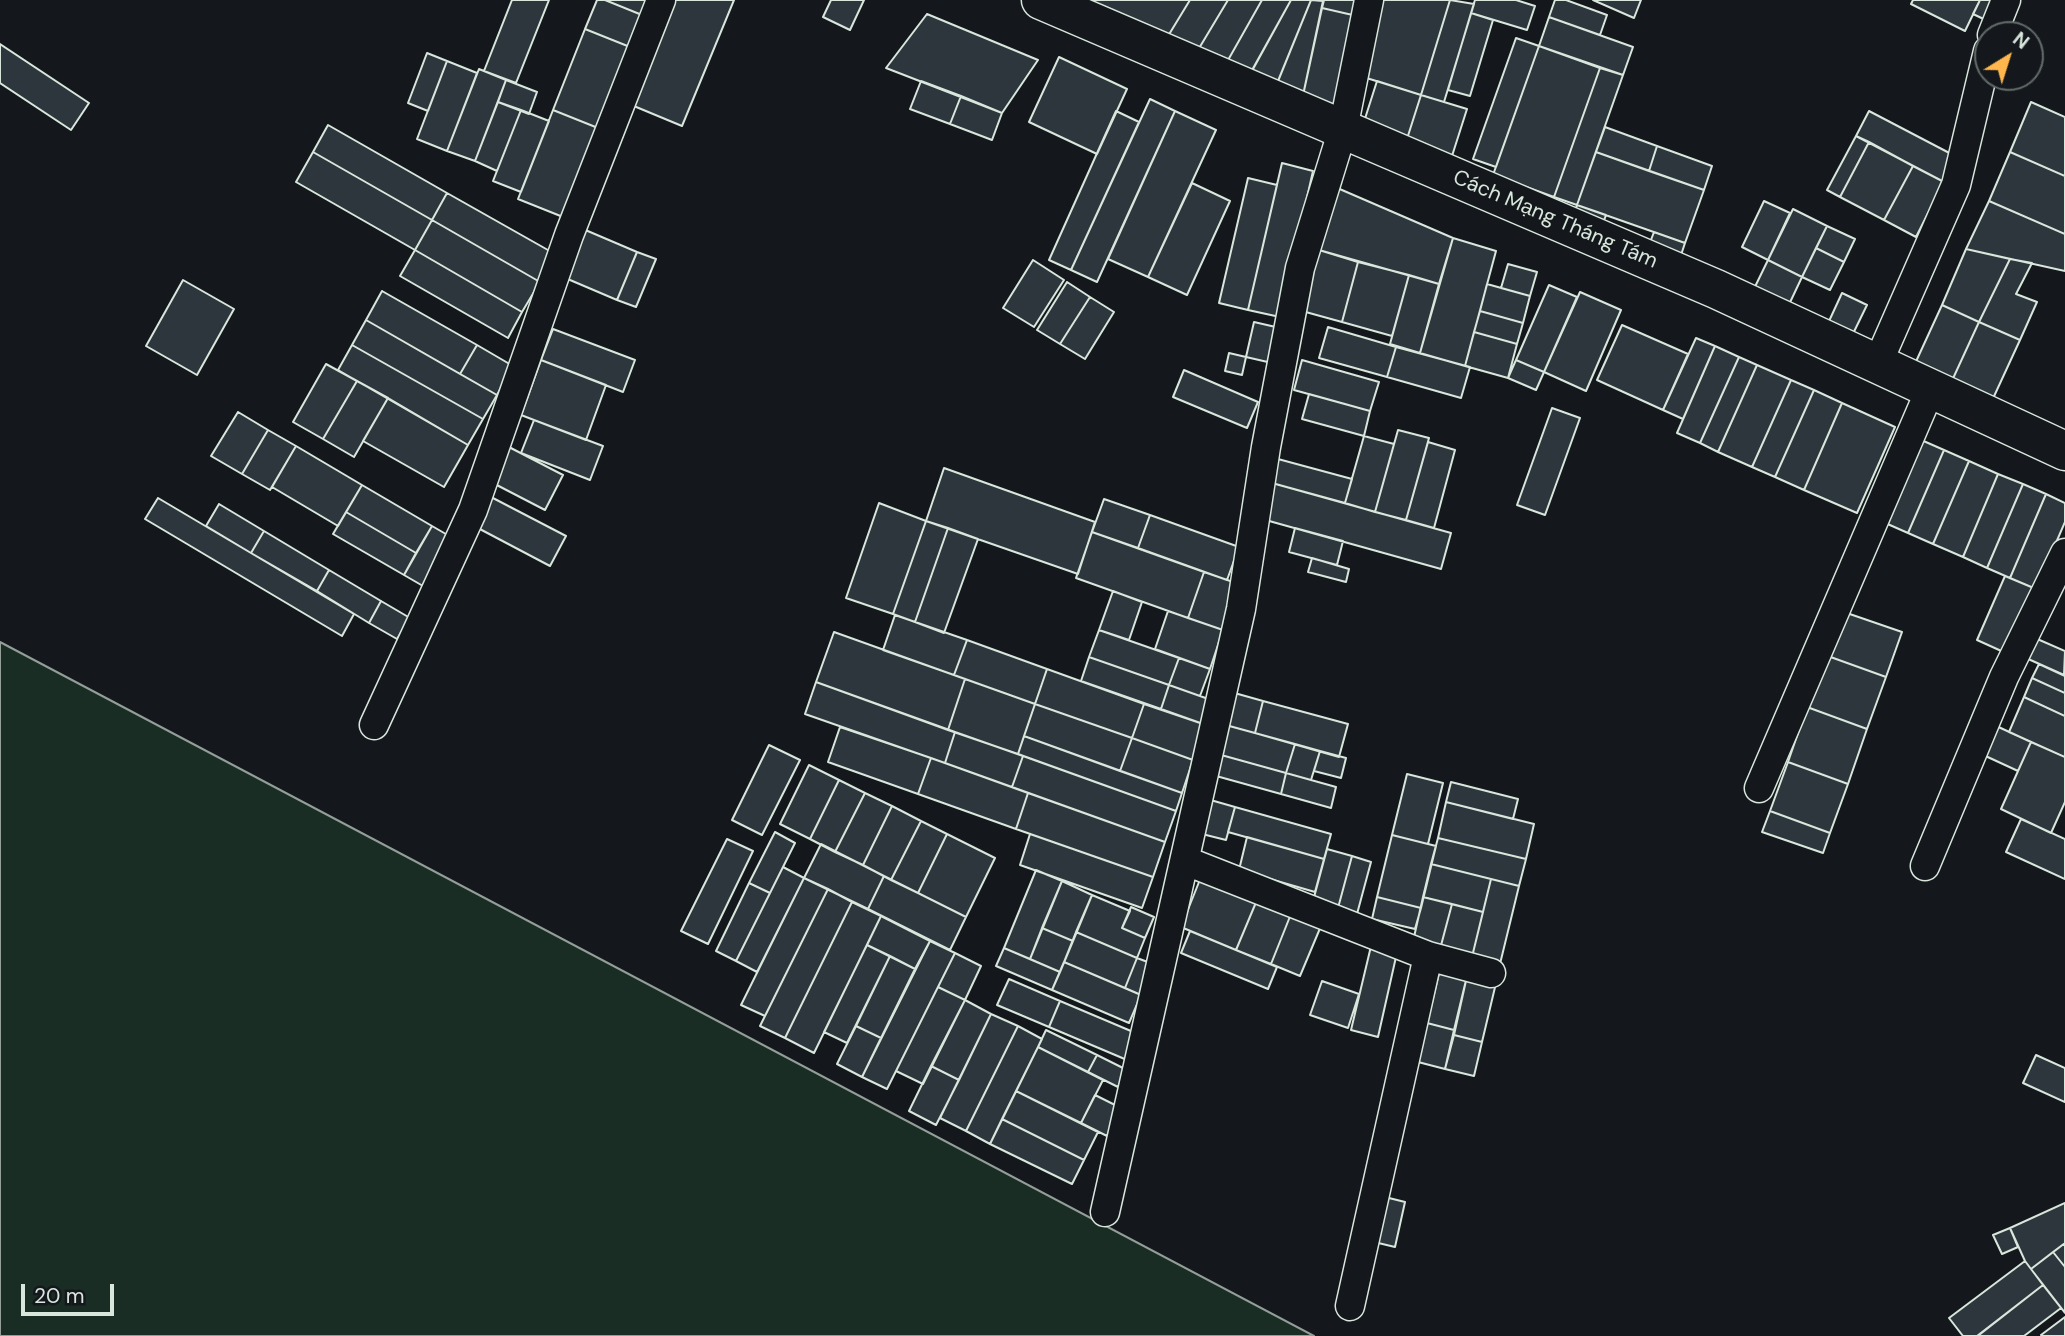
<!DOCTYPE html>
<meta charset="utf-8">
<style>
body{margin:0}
#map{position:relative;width:2065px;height:1336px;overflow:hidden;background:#14181c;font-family:"DM Sans",sans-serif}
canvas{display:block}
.north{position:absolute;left:1974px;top:21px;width:70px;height:70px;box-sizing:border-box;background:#14181c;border:2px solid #626a69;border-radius:50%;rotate:38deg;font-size:19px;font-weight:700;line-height:28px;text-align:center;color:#d8e6dc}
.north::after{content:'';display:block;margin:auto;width:24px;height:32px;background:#ffb74d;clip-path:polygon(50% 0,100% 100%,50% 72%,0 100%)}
.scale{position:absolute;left:21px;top:1284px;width:93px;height:32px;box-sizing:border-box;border:4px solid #d8e6dc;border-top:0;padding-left:9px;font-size:21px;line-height:24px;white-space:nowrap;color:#d8e6dc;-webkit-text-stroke:5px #14181c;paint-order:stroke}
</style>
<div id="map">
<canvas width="2065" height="1336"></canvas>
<div class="north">N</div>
<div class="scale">20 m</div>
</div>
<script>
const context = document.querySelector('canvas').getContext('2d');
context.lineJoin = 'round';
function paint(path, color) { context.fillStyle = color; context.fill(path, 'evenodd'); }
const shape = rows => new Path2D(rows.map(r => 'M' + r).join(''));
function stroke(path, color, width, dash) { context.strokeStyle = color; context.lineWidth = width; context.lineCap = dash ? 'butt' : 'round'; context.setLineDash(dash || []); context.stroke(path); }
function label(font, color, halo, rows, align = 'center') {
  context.font = font + ' "DM Sans",sans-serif'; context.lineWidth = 5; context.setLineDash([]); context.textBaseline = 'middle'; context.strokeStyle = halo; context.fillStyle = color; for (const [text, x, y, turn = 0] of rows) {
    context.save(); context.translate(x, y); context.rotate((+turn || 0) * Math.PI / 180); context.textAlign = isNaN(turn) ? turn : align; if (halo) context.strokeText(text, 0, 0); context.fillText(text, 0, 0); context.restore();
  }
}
const green = shape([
 [0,642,1314,1336,0,1336,0,642]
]);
paint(green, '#1a2d24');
stroke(green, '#939e99', 2);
const building = shape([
 [512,0,549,0,516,83,484,71,512,0],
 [597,0,605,0,642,15,630,47,585,29,597,0],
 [605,0,648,0,642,15,605,0],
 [671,0,734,0,682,126,629,104,671,0],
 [831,0,864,0,850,30,823,17,831,0],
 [1087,0,1190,0,1165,41,1087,0],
 [1190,0,1228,0,1195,55,1165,41,1190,0],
 [1228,0,1262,0,1223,69,1195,55,1228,0],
 [1262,0,1291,0,1247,80,1223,69,1262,0],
 [1291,0,1311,0,1278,81,1251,72,1291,0],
 [1311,0,1323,1,1302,100,1274,91,1311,0],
 [1324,0,1361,0,1357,16,1322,8,1324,0],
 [1379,0,1450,0,1421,95,1357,75,1379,0],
 [1450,0,1474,4,1444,102,1421,95,1450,0],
 [1475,0,1516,0,1535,6,1527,30,1471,13,1475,0],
 [1555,0,1566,0,1607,15,1600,35,1549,17,1555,0],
 [1593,0,1641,0,1634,18,1593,0],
 [1913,0,1980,0,1965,31,1911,4,1913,0],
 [1980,0,2004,0,1992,23,1973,14,1980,0],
 [1322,8,1357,16,1336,108,1302,100,1322,8],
 [1471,13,1493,20,1470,96,1448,90,1471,13],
 [927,14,1038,60,1002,113,886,68,927,14],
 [1549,17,1633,47,1623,75,1539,46,1549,17],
 [585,29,630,47,598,128,553,110,585,29],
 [1516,38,1539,46,1496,167,1473,159,1516,38],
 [0,44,89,103,71,130,0,83,0,44],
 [1539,46,1600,68,1554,197,1493,175,1539,46],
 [427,53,447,61,428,111,408,103,427,53],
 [1059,57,1127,89,1097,154,1029,122,1059,57],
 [447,61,477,73,447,151,417,139,447,61],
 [1600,68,1623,75,1577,205,1554,197,1600,68],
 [479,69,506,80,475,161,447,151,479,69],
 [506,80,537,92,529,114,498,102,506,80],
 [921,81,961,96,950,124,910,109,921,81],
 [1377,81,1421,95,1406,142,1362,128,1377,81],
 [1421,95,1467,109,1452,156,1406,142,1421,95],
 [961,96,1002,113,992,140,950,124,961,96],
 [1150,99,1175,111,1097,282,1071,270,1150,99],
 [498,102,521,110,497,171,475,161,498,102],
 [2031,102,2065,117,2065,176,2010,152,2031,102],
 [521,110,549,121,521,192,493,181,521,110],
 [553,110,598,128,563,217,518,199,553,110],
 [1116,111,1139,122,1071,270,1049,260,1116,111],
 [1175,111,1216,130,1148,277,1108,259,1175,111],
 [1869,111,1957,157,1944,182,1856,136,1869,111],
 [328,125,447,193,432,220,313,152,328,125],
 [1605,127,1657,146,1649,171,1596,152,1605,127],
 [1856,136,1869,142,1840,197,1827,190,1856,136],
 [1869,142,1913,166,1884,220,1840,197,1869,142],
 [1657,146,1712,166,1704,190,1649,171,1657,146],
 [313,152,432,220,415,250,296,182,313,152],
 [1596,152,1704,190,1685,243,1577,205,1596,152],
 [2010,152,2065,176,2065,234,1989,201,2010,152],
 [1282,163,1313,171,1280,317,1248,310,1282,163],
 [1913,166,1944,182,1916,237,1884,220,1913,166],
 [1248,178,1277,185,1248,310,1219,303,1248,178],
 [1192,183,1230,201,1187,295,1148,277,1192,183],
 [1335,187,1453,238,1439,284,1319,250,1335,187],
 [447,193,555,254,540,282,432,220,447,193],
 [1764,201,1790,213,1768,260,1742,247,1764,201],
 [1989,201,2065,234,2065,271,1966,249,1989,201],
 [1577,205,1606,215,1599,234,1571,224,1577,205],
 [1793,209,1827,226,1802,277,1768,260,1793,209],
 [432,220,540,282,522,312,415,250,432,220],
 [1827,226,1855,239,1844,262,1816,248,1827,226],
 [583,229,637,252,617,300,563,277,583,229],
 [1654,232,1685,243,1678,264,1646,253,1654,232],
 [1453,238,1496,251,1465,366,1420,353,1453,238],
 [1816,248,1844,262,1830,290,1802,277,1816,248],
 [1966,249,2010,259,1979,322,1942,305,1966,249],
 [415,250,522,312,508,338,400,276,415,250],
 [1319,250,1358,262,1342,322,1302,311,1319,250],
 [637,252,656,259,636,307,617,300,637,252],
 [2010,259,2032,263,2016,294,2037,302,2020,340,1979,322,2010,259],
 [1033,260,1064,280,1034,327,1003,308,1033,260],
 [1768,260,1802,277,1785,313,1750,297,1768,260],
 [1358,262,1409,275,1392,336,1342,322,1358,262],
 [1508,264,1537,272,1530,296,1501,288,1508,264],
 [1409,275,1439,284,1420,353,1390,344,1409,275],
 [183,280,234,309,197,375,146,346,183,280],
 [1067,282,1090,297,1060,344,1037,330,1067,282],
 [1487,284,1530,296,1523,323,1480,311,1487,284],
 [1549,285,1577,297,1544,372,1516,360,1549,285],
 [382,291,477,345,460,374,366,320,382,291],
 [1580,292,1621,310,1586,391,1544,372,1580,292],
 [1842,293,1867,305,1848,344,1824,332,1842,293],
 [1090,297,1114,312,1085,359,1060,344,1090,297],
 [1942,305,1979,322,1950,385,1913,368,1942,305],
 [1480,311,1523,323,1517,344,1474,332,1480,311],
 [366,320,497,395,483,419,352,345,366,320],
 [1254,322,1280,328,1272,363,1246,357,1254,322],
 [1979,322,2020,340,1990,405,1950,385,1979,322],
 [1622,325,1688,354,1663,410,1597,380,1622,325],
 [1328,327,1396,347,1387,377,1319,358,1328,327],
 [553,329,635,360,623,392,541,360,553,329],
 [1474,332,1517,344,1508,378,1465,366,1474,332],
 [1696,338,1715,346,1683,419,1663,410,1696,338],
 [352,345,483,419,468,445,338,370,352,345],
 [477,345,513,366,497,395,460,374,477,345],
 [1715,346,1739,357,1700,443,1677,433,1715,346],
 [1396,347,1470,367,1461,398,1387,377,1396,347],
 [1229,353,1246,357,1242,375,1225,371,1229,353],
 [1739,357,1757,365,1718,452,1700,443,1739,357],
 [541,360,606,385,586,440,521,415,541,360],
 [1302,360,1379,382,1370,411,1294,390,1302,360],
 [1516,360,1544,372,1536,390,1508,378,1516,360],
 [326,364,357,381,323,439,293,422,326,364],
 [1757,365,1791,380,1752,467,1718,452,1757,365],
 [1184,370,1258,402,1247,428,1173,397,1184,370],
 [1791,380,1814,390,1775,477,1752,467,1791,380],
 [357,381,388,398,354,457,323,439,357,381],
 [1814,390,1842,403,1804,490,1775,477,1814,390],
 [1309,394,1370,411,1364,436,1302,419,1309,394],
 [388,398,468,445,444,487,363,441,388,398],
 [1842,403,1895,427,1857,513,1804,490,1842,403],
 [1552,408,1580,418,1545,515,1517,505,1552,408],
 [238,412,268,430,242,474,211,456,238,412],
 [534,420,603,446,590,480,521,453,534,420],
 [268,430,296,446,270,490,242,474,268,430],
 [1398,430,1429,438,1406,520,1375,512,1398,430],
 [1364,436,1394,444,1375,512,1345,503,1364,436],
 [1919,439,1944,450,1908,533,1883,522,1919,439],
 [1428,442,1455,450,1434,528,1406,520,1428,442],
 [296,446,362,485,338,526,272,487,296,446],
 [507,446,563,475,545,510,489,481,507,446],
 [1944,450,1969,461,1933,544,1908,533,1944,450],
 [1278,459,1352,479,1345,503,1272,483,1278,459],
 [1969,461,1998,474,1963,557,1933,544,1969,461],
 [944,468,1095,522,1078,574,926,521,944,468],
 [1998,474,2023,484,1987,568,1963,557,1998,474],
 [1272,483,1451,533,1441,569,1262,519,1272,483],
 [2023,484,2046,494,2010,578,1987,568,2023,484],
 [362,485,432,526,416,553,346,512,362,485],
 [2046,494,2065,503,2065,522,2036,589,2010,578,2046,494],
 [491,497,566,536,550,566,476,527,491,497],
 [158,498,354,614,342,636,145,519,158,498],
 [1104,499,1150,515,1138,548,1092,532,1104,499],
 [879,503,926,521,893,614,846,598,879,503],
 [219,504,264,531,251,553,206,526,219,504],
 [346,512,416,553,404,575,333,534,346,512],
 [1150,515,1239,547,1227,580,1138,548,1150,515],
 [926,521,948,528,915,622,893,614,926,521],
 [432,526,451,537,423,586,404,575,432,526],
 [948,528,978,539,944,633,915,622,948,528],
 [1295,528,1343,541,1337,565,1289,552,1295,528],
 [264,531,329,570,317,591,251,553,264,531],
 [1092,532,1204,572,1188,618,1076,578,1092,532],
 [1312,558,1349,569,1346,582,1308,572,1312,558],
 [329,570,381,601,369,623,317,591,329,570],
 [1204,572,1239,584,1223,630,1188,618,1204,572],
 [2005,576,2036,589,2008,654,1977,640,2005,576],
 [1113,591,1142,602,1129,640,1099,630,1113,591],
 [381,601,410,618,397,639,369,623,381,601],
 [1168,611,1223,630,1210,669,1155,649,1168,611],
 [1841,611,1902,632,1886,677,1825,655,1841,611],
 [895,615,967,640,954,675,883,650,895,615],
 [1099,630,1179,658,1169,685,1089,657,1099,630],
 [834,632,965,679,948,730,816,682,834,632],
 [2035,638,2065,651,2064,675,2026,658,2035,638],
 [967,640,1047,669,1035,704,954,675,967,640],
 [1825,655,1886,677,1867,729,1807,707,1825,655],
 [1089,657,1169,685,1161,709,1081,681,1089,657],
 [1179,658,1210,669,1200,696,1169,685,1179,658],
 [2039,664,2065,676,2065,693,2032,678,2039,664],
 [1047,669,1144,704,1132,738,1035,704,1047,669],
 [2032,678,2065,693,2065,716,2024,697,2032,678],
 [965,679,1035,704,1018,754,948,730,965,679],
 [816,682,955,732,945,763,805,714,816,682],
 [1169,685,1214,701,1206,725,1161,709,1169,685],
 [1231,692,1263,701,1255,733,1222,724,1231,692],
 [2024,697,2065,716,2065,757,2009,732,2024,697],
 [1263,701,1348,724,1339,757,1255,733,1263,701],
 [1035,704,1132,738,1120,771,1024,736,1035,704],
 [1144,704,1206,725,1193,760,1132,738,1144,704],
 [1807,707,1867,729,1848,784,1788,762,1807,707],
 [1222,724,1295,744,1286,773,1214,753,1222,724],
 [1992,724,2031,742,2018,771,1979,753,1992,724],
 [840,727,931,758,918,794,828,762,840,727],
 [955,732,1023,756,1012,787,945,763,955,732],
 [1024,736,1182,793,1176,811,1018,754,1024,736],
 [1132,738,1193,760,1182,793,1120,771,1132,738],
 [2031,742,2065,757,2065,802,2051,833,2001,809,2031,742],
 [1295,744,1320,751,1311,780,1286,773,1295,744],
 [769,745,800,760,762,835,732,820,769,745],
 [1320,751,1346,758,1341,778,1314,771,1320,751],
 [1214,753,1286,773,1281,794,1209,774,1214,753],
 [1023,756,1176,811,1165,842,1012,787,1023,756],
 [931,758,1028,793,1016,829,918,794,931,758],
 [1788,762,1848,784,1830,833,1770,811,1788,762],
 [809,765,839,780,810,839,780,824,809,765],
 [1286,773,1336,787,1331,808,1281,794,1286,773],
 [1407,774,1443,783,1428,844,1392,835,1407,774],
 [839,780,865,793,835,852,810,839,839,780],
 [1451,782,1518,799,1513,819,1446,802,1451,782],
 [865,793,892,806,863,865,835,852,865,793],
 [1028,793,1165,842,1153,877,1016,829,1028,793],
 [1207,799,1235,807,1226,840,1198,833,1207,799],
 [1446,802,1534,824,1526,859,1438,838,1446,802],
 [892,806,921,821,891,880,863,865,892,806],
 [1235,807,1331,834,1324,859,1228,832,1235,807],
 [1770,811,1830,833,1823,853,1762,832,1770,811],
 [2021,819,2065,839,2065,879,2006,852,2021,819],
 [921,821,947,834,918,893,891,880,921,821],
 [775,832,795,843,770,893,749,883,775,832],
 [947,834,995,858,966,917,918,893,947,834],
 [1030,834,1153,877,1142,908,1020,865,1030,834],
 [1392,835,1436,846,1421,908,1377,897,1392,835],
 [1247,837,1324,859,1315,892,1239,870,1247,837],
 [1438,838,1526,859,1519,886,1431,864,1438,838],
 [727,839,753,851,708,944,681,931,727,839],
 [821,844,884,876,868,909,804,878,821,844],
 [1327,849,1352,856,1338,908,1313,901,1327,849],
 [1352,856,1371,862,1357,914,1338,908,1352,856],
 [1431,864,1491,879,1483,912,1423,897,1431,864],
 [783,867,804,878,757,972,736,961,783,867],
 [1036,870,1062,881,1030,959,1004,948,1036,870],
 [884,876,966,917,950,950,868,909,884,876],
 [1201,877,1257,900,1236,950,1181,927,1201,877],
 [804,878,828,889,765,1016,741,1005,804,878],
 [1491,879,1519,886,1499,968,1471,961,1491,879],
 [1062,881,1092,895,1073,941,1042,928,1062,881],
 [749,883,770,893,736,961,716,951,749,883],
 [828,889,852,902,785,1038,760,1026,828,889],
 [1092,895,1130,911,1122,928,1145,938,1137,958,1076,932,1092,895],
 [1377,897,1421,908,1415,929,1372,919,1377,897],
 [1423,897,1452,904,1439,953,1412,946,1423,897],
 [1257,900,1291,914,1271,964,1236,950,1257,900],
 [852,902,881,916,814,1053,785,1038,852,902],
 [1452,904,1483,912,1471,961,1439,953,1452,904],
 [1131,907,1154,917,1145,938,1122,928,1131,907],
 [1291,914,1321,926,1300,976,1271,964,1291,914],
 [881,916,930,941,915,969,867,945,881,916],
 [1042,928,1073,941,1060,972,1030,959,1042,928],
 [1190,931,1277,967,1268,989,1181,953,1190,931],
 [1076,932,1137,958,1125,988,1064,962,1076,932],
 [930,941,955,953,887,1089,862,1077,930,941],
 [1372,942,1398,948,1378,1037,1351,1030,1372,942],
 [867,945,890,956,847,1043,824,1032,867,945],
 [1004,948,1060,972,1052,990,996,966,1004,948],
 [955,953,981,966,965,1000,938,987,955,953],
 [890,956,915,969,881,1038,856,1026,890,956],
 [1137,958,1153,964,1141,995,1125,988,1137,958],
 [1064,962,1141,995,1129,1023,1052,990,1064,962],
 [1440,969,1467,976,1454,1030,1427,1023,1440,969],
 [1467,976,1496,983,1482,1042,1454,1035,1467,976],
 [1009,979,1060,1001,1049,1027,997,1005,1009,979],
 [1322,981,1359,994,1348,1028,1310,1015,1322,981],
 [938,987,965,1000,923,1084,896,1071,938,987],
 [965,1000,991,1014,959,1080,931,1066,965,1000],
 [1060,1001,1138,1034,1127,1060,1049,1027,1060,1001],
 [991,1014,1018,1026,966,1131,940,1118,991,1014],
 [1427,1023,1454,1030,1445,1069,1418,1062,1427,1023],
 [856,1026,881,1038,862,1077,837,1064,856,1026],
 [1018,1026,1042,1039,990,1144,966,1131,1018,1026],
 [1046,1030,1097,1055,1088,1072,1038,1047,1046,1030],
 [1454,1035,1482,1042,1474,1076,1445,1069,1454,1035],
 [1038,1047,1103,1080,1081,1123,1016,1091,1038,1047],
 [1097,1055,1127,1070,1118,1087,1088,1072,1097,1055],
 [2036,1055,2065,1068,2065,1102,2023,1083,2036,1055],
 [931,1066,959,1080,936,1125,909,1111,931,1066],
 [1016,1091,1098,1132,1084,1160,1002,1119,1016,1091],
 [1095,1095,1121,1108,1107,1136,1081,1123,1095,1095],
 [1002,1119,1084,1160,1072,1184,990,1144,1002,1119],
 [1381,1196,1405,1202,1395,1247,1370,1241,1381,1196],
 [2065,1203,2065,1243,2031,1269,2025,1261,2010,1228,2065,1203],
 [2010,1228,2018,1247,2002,1254,1993,1235,2010,1228],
 [2065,1243,2065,1267,2053,1252,2065,1243],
 [2053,1252,2065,1267,2065,1313,2031,1269,2053,1252],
 [2025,1261,2043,1285,1977,1336,1963,1336,1949,1318,2025,1261],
 [2043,1285,2061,1308,2024,1336,1980,1336,1979,1335,2043,1285],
 [2065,1317,2065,1336,2042,1336,2041,1335,2065,1317]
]);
paint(building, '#2c363c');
stroke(building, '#d8e6dc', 2);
const street = shape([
 [1992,35,2006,0],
 [1877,365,1956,185,1988,51],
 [374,725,473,510,569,235,661,0],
 [1759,788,1930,390],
 [1186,861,1428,956,1491,973],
 [1925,866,2004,677,2065,553],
 [1105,1212,1241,609,1266,447,1300,268,1343,129,1369,0],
 [1350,1306,1428,956]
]);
const secondary = shape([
 [1041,0,1716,289,2065,451]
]);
stroke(street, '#d8e6dc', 31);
stroke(secondary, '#d8e6dc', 41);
stroke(street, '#14181c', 28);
stroke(secondary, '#14181c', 38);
label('21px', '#d8e6dc', '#14181c', [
 ["Cách Mạng Tháng Tám",1555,220,23]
]);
</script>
